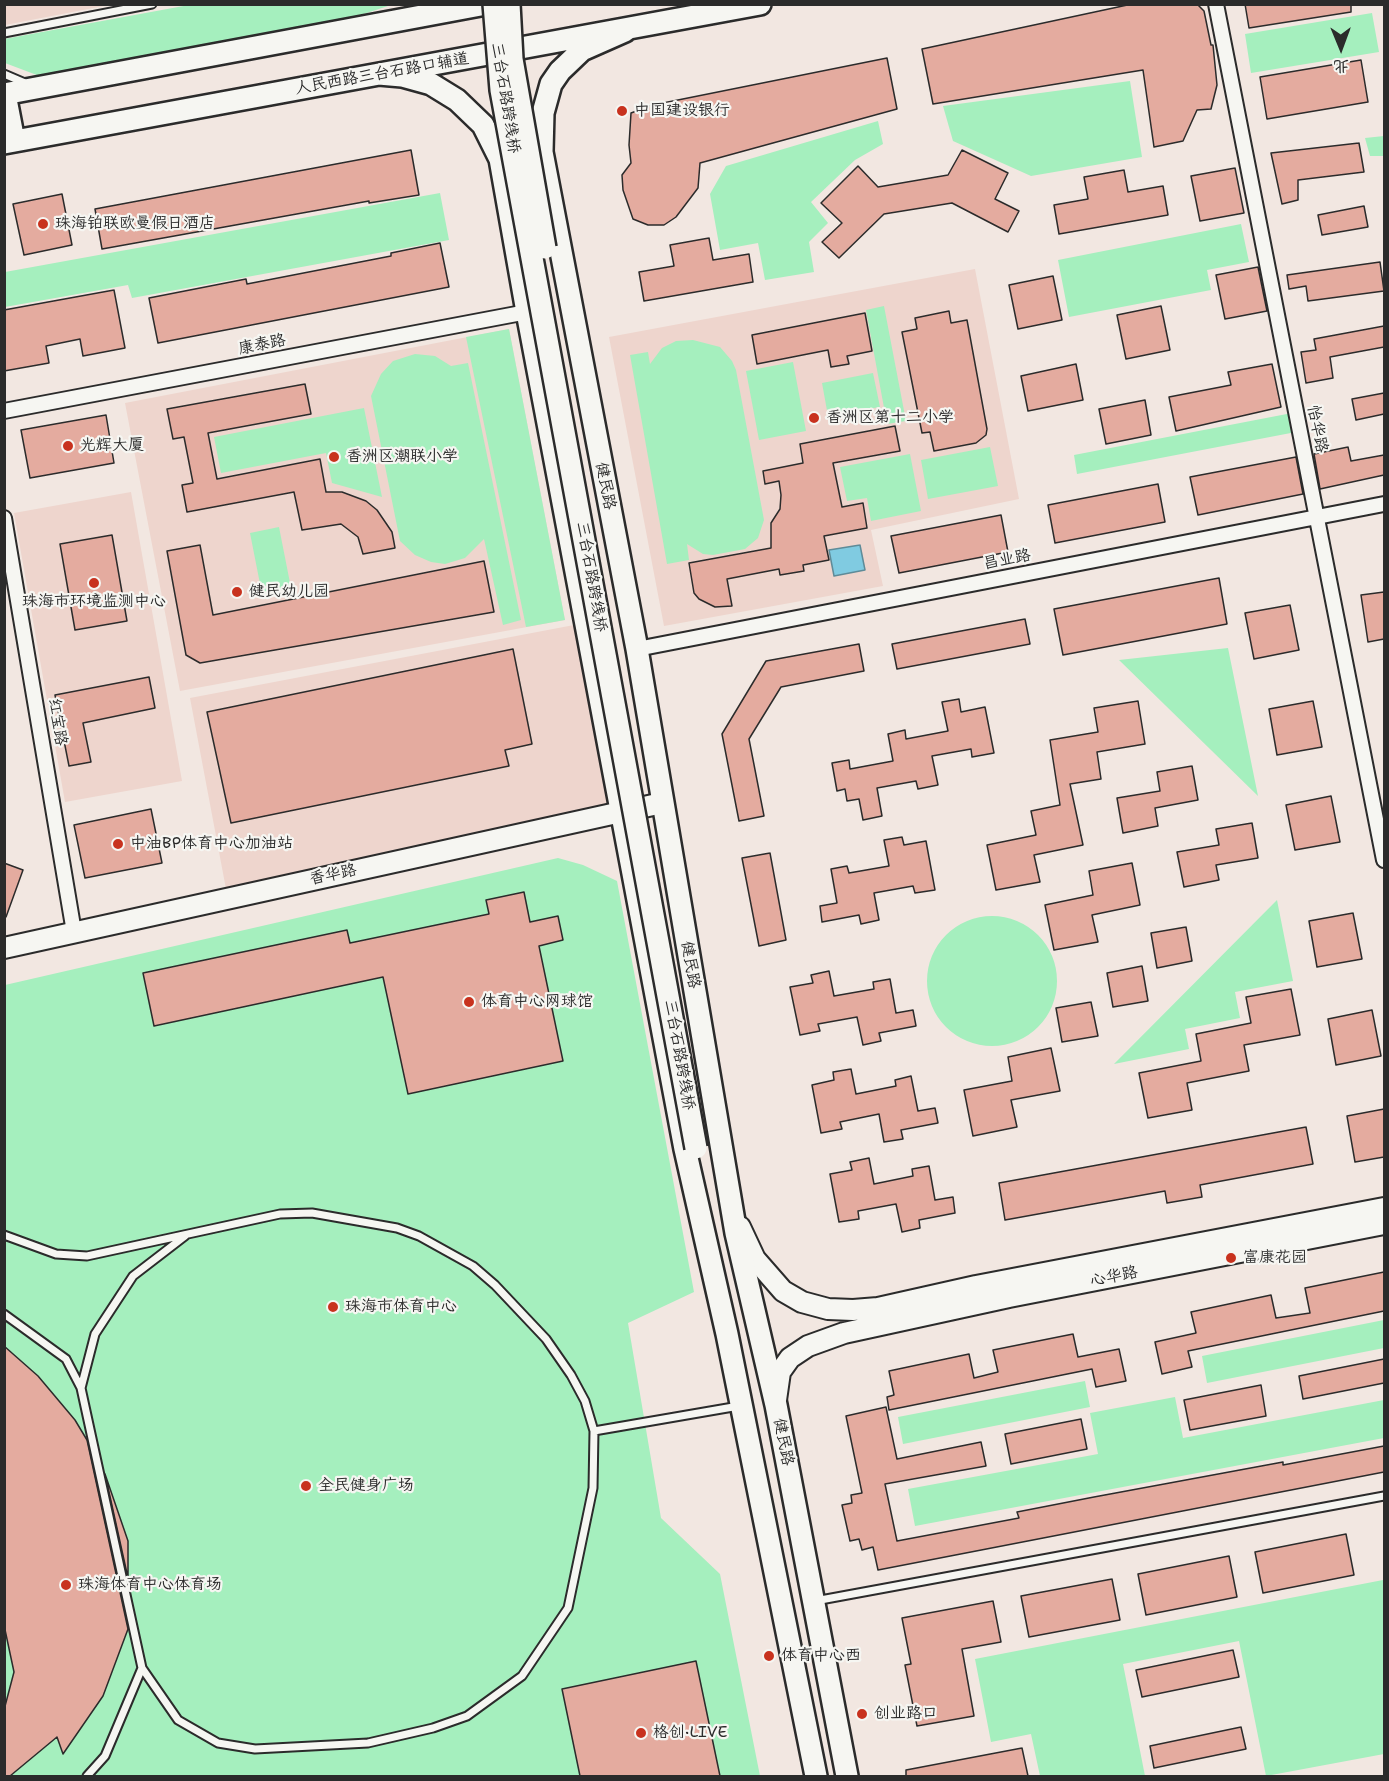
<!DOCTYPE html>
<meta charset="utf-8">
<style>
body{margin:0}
#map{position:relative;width:1389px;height:1781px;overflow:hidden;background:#f2e7e1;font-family:"Shantell Sans","LXGW WenKai TC",sans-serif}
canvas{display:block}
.frame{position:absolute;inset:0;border:6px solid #2b2b2b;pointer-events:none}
.north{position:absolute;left:1311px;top:18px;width:60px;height:60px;-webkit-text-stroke:4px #f6f6f2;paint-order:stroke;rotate:179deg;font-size:16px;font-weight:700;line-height:24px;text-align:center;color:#2b2b2b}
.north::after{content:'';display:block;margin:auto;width:21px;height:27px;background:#2b2b2b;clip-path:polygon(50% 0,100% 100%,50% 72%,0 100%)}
</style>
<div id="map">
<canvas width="1389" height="1781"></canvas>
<div class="frame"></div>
<div class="north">北</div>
</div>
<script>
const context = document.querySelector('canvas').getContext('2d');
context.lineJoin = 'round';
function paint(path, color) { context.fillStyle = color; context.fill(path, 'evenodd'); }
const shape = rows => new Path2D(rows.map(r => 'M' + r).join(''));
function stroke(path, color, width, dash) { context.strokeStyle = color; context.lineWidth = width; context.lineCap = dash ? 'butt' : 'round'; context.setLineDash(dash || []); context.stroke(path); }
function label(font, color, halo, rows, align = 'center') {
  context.font = font + ' "Shantell Sans","LXGW WenKai TC",sans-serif'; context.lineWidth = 4.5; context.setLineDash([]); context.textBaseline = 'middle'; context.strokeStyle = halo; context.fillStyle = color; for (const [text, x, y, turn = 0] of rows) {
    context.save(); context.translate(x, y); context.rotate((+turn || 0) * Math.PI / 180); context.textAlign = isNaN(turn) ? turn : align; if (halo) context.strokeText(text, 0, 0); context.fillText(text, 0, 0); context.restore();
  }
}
paint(shape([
 [5,4,109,4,109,5,5,25],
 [975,269,1019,499,871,530,883,586,664,626,609,337],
 [509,329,565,620,180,691,125,403],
 [131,492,182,781,65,802,14,513],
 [574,625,609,805,226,889,190,698]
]), '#eed5cd');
paint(shape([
 [189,5,391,5,318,29,42,77,5,63,4,39],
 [1372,13,1379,52,1251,73,1245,34],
 [1130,81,1142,157,1031,176,953,141,943,106],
 [878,121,883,144,855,160,811,202,828,223,809,242,814,272,765,280,758,243,720,250,710,194,726,166],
 [1384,136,1384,156,1370,156,1365,138],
 [440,193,449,240,132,298,128,285,5,307,5,272],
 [1241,224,1249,262,1207,270,1211,290,1069,317,1058,260],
 [884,306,906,421,887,424,866,310],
 [509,329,565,620,526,627,466,337],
 [693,340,720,347,732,361,736,370,764,520,758,538,745,549,713,555,703,554,687,544,689,560,667,564,630,355,648,352,650,364,662,348,676,341],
 [415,354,435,356,451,366,468,363,521,620,503,625,484,539,465,558,445,564,431,562,415,555,400,541,371,396,381,374,393,361],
 [793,362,806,431,759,440,746,371],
 [873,373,880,407,828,416,822,383],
 [364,408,382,497,332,483,326,453,221,473,214,437],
 [1292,413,1296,432,1077,474,1074,455],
 [990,447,998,486,928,499,921,460],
 [910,454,921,511,871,521,867,498,847,501,840,467],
 [279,527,291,588,262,594,250,533],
 [1228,648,1258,796,1119,660],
 [558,858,583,865,617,881,694,1292,628,1323,661,1518,720,1574,760,1776,5,1776,5,985],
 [1277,900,1293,981,1235,992,1240,1018,1185,1029,1189,1049,1114,1064],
 '927 981a65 65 0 1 1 130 0a65 65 0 1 1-130 0Z',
 [1384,1320,1384,1348,1207,1383,1202,1356],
 [1085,1381,1090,1407,903,1444,898,1417],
 [1175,1397,1183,1438,1384,1400,1384,1438,915,1526,908,1489,1098,1454,1090,1413],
 [1383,1580,1384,1754,1266,1776,1239,1641,1123,1664,1145,1776,1040,1776,1031,1734,991,1742,975,1659]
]), '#a5efbe');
const water = shape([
 [860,545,865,570,834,576,829,550,860,545]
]);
paint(water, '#80cbe1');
stroke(water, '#5e8b98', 1.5);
const building = shape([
 [1132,4,1197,4,1204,11,1211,45,1213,45,1217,85,1211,109,1197,110,1183,141,1154,147,1143,70,933,104,922,49,1132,4],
 [1245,4,1351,4,1351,12,1249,28,1245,4],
 [887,58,897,109,700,163,698,188,676,217,664,225,648,225,633,219,623,190,622,175,631,163,629,145,631,113,653,105,887,58],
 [1361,60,1368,102,1267,119,1260,77,1361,60],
 [1359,143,1364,172,1298,180,1298,200,1282,204,1271,153,1359,143],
 [411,150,419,195,369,203,369,201,102,249,95,209,411,150],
 [962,150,1008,173,995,199,1019,211,1008,232,952,203,884,214,839,258,822,242,842,223,821,203,858,166,878,187,948,175,962,150],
 [1235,168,1244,213,1200,221,1191,176,1235,168],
 [1124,170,1128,192,1163,186,1168,215,1059,234,1054,205,1088,199,1084,177,1124,170],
 [62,194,72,245,24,255,13,204,62,194],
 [1364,206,1368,227,1322,235,1318,215,1364,206],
 [709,238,713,260,749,254,753,282,644,301,639,272,674,266,670,245,709,238],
 [440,243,449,287,158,343,149,298,246,279,247,284,391,256,391,253,440,243],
 [1380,262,1384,291,1308,301,1306,286,1289,289,1287,275,1380,262],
 [1258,267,1267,311,1225,319,1216,275,1258,267],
 [1053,276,1062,320,1018,329,1009,285,1053,276],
 [114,290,125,348,83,356,80,339,46,346,49,363,4,371,4,310,114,290],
 [1161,306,1170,350,1126,359,1117,315,1161,306],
 [949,311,951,323,967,320,987,429,986,435,976,443,934,451,930,432,922,433,902,332,917,329,915,318,949,311],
 [865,313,872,351,847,356,849,364,831,367,828,350,757,364,752,335,865,313],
 [1384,326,1384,347,1330,357,1333,378,1306,383,1301,352,1316,350,1314,339,1384,326],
 [1076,364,1083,400,1028,411,1021,376,1076,364],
 [1272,364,1281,407,1176,431,1169,397,1231,385,1228,372,1272,364],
 [305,384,311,414,208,433,217,479,320,459,326,492,342,492,366,501,377,510,392,532,395,548,363,554,358,537,341,524,302,530,294,492,187,512,182,485,193,483,184,437,173,439,167,409,305,384],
 [1384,393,1384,414,1356,420,1352,399,1384,393],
 [1145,400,1151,435,1106,444,1099,409,1145,400],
 [106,415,114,463,30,478,21,430,106,415],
 [895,426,900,451,833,463,842,507,863,503,867,528,824,536,829,560,803,565,804,571,780,575,779,569,727,579,732,606,715,607,699,599,694,593,689,563,771,548,771,523,780,509,781,495,779,481,765,484,763,471,803,463,800,444,895,426],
 [1348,447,1351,461,1384,455,1384,475,1320,489,1314,454,1348,447],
 [1296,457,1303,494,1198,515,1190,477,1296,457],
 [1158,484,1165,522,1055,543,1048,505,1158,484],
 [1001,515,1008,552,899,573,891,536,1001,515],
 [112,535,127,621,75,630,60,544,112,535],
 [200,545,213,615,484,561,494,612,200,663,186,655,167,551,200,545],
 [1219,578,1227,624,1063,655,1054,609,1219,578],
 [1384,592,1384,639,1368,642,1361,595,1384,592],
 [1290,605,1299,650,1254,659,1245,613,1290,605],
 [1025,619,1030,644,897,669,892,644,1025,619],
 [859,644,864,671,781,687,749,739,764,816,739,821,722,734,766,661,859,644],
 [513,649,532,744,505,750,509,766,231,823,207,712,513,649],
 [149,677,155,708,83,723,91,762,69,766,55,695,149,677],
 [959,699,961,712,985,707,994,753,972,757,971,749,932,756,938,785,918,789,916,781,877,788,882,816,863,820,859,799,847,801,845,789,837,791,832,763,849,760,850,769,893,761,888,734,905,730,906,739,948,731,942,702,959,699],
 [1138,701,1145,744,1097,752,1101,779,1070,784,1083,845,1034,855,1040,882,996,890,987,845,1036,835,1031,811,1060,805,1050,740,1098,732,1094,708,1138,701],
 [1313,701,1322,747,1277,755,1269,709,1313,701],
 [1192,766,1198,800,1155,808,1158,826,1123,833,1117,798,1160,791,1157,772,1192,766],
 [1331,796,1340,842,1295,850,1286,805,1331,796],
 [151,809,162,863,85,878,74,825,151,809],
 [1252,823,1258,858,1216,865,1219,880,1184,887,1177,852,1219,845,1216,829,1252,823],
 [902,837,904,845,926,841,935,890,915,893,913,886,874,893,879,920,861,924,859,915,822,922,820,906,837,903,831,869,847,866,849,873,889,866,884,840,902,837],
 [770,853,786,940,759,946,742,858,770,853],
 [4,863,23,870,6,917,4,917,4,863],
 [1132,863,1140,905,1092,915,1098,942,1054,950,1045,905,1093,895,1089,871,1132,863],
 [524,892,530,922,558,916,563,940,539,946,563,1061,408,1094,383,977,154,1026,143,973,347,930,350,943,489,914,486,900,524,892],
 [1353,913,1362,959,1317,967,1309,921,1353,913],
 [1186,927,1192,961,1157,968,1151,933,1186,927],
 [1142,966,1148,1001,1113,1007,1107,973,1142,966],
 [829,971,834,996,874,989,873,982,890,979,896,1013,913,1010,916,1026,879,1033,881,1041,863,1045,857,1017,818,1024,820,1031,800,1035,790,987,813,983,811,975,829,971],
 [1291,989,1300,1035,1244,1045,1249,1071,1187,1083,1192,1110,1148,1118,1139,1073,1201,1061,1196,1034,1251,1023,1246,997,1291,989],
 [1091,1002,1098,1036,1062,1042,1056,1008,1091,1002],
 [1372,1010,1381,1056,1336,1065,1328,1019,1372,1010],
 [1051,1048,1060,1091,1011,1100,1017,1127,973,1136,964,1090,1012,1081,1008,1057,1051,1048],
 [851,1069,856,1094,896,1086,895,1080,911,1076,918,1111,935,1108,938,1123,901,1130,903,1139,884,1142,879,1114,840,1122,842,1129,821,1133,812,1085,834,1080,833,1072,851,1069],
 [1384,1109,1384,1157,1355,1162,1347,1116,1384,1109],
 [1306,1127,1313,1164,1200,1185,1202,1197,1167,1203,1165,1191,1005,1220,999,1183,1306,1127],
 [869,1158,874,1184,913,1176,912,1169,929,1166,935,1200,953,1197,955,1213,919,1220,920,1228,902,1232,896,1204,858,1211,859,1219,839,1222,830,1174,852,1170,850,1162,869,1158],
 [1384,1272,1384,1311,1188,1351,1192,1367,1162,1374,1155,1342,1196,1333,1191,1312,1271,1295,1276,1318,1310,1313,1305,1288,1384,1272],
 [1073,1334,1078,1357,1119,1349,1126,1381,1096,1387,1092,1369,889,1410,887,1397,894,1395,889,1371,969,1354,974,1378,998,1372,993,1350,1073,1334],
 [4,1346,38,1376,75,1420,87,1440,128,1629,103,1696,63,1754,57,1737,10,1776,4,1776,4,1710,14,1672,4,1625,4,1346],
 [1384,1359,1384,1383,1303,1399,1299,1376,1384,1359],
 [1261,1385,1266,1416,1190,1430,1184,1400,1261,1385],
 [886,1407,897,1459,981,1442,986,1466,885,1484,897,1541,1019,1518,1017,1512,1094,1497,1283,1462,1283,1465,1384,1446,1384,1472,878,1570,873,1547,862,1550,859,1539,850,1541,842,1505,852,1503,851,1495,862,1493,846,1416,886,1407],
 [1081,1419,1087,1449,1011,1464,1005,1434,1081,1419],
 [105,1474,128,1541,128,1578,105,1474],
 [1346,1534,1354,1575,1263,1593,1255,1552,1346,1534],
 [1229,1556,1237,1597,1146,1615,1138,1574,1229,1556],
 [1112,1579,1120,1620,1029,1637,1021,1596,1112,1579],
 [993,1601,1001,1642,962,1649,974,1716,917,1726,905,1665,911,1664,902,1618,993,1601],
 [1233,1650,1239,1677,1142,1697,1136,1670,1233,1650],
 [696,1661,720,1776,580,1776,562,1689,696,1661],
 [1241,1727,1246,1749,1154,1768,1150,1746,1241,1727],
 [1022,1748,1028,1776,906,1776,906,1770,1022,1748]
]);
paint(building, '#e4ab9f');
stroke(building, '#2b2b2b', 1.5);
const lane = shape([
 [4,33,152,4],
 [4,74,25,83],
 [4,1235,56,1254,87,1256,280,1214,312,1213,397,1228,419,1236,473,1266,495,1285,546,1339,571,1375,585,1401,594,1431,593,1488,568,1608,522,1676,467,1716,433,1728,368,1743,255,1749,218,1743,178,1720,142,1668],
 [4,1314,66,1359,81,1388,142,1668,105,1756,87,1776],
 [81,1388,95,1334,133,1276,185,1236],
 [594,1431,739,1406],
 [815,1601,1384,1496]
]);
const street = shape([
 [1216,4,1384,860],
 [4,411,527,312],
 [4,518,74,932],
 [637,649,1384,504]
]);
const secondary = shape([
 [4,948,662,803],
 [740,1227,755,1259,783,1291,802,1302,828,1309,853,1310,878,1308,976,1286,1384,1208],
 [776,1400,780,1372,790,1358,808,1346,844,1333,1009,1297,1384,1224]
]);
const primary = shape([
 [625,31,582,50,560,71,551,84,543,113,542,152,637,649,736,1233,776,1405,847,1776],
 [379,74,402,76,431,84,457,100,483,125,500,159,527,312,685,1149,727,1334,816,1776],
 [4,94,486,4],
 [5,94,14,141],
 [4,143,760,4]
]);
stroke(lane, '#2b2b2b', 11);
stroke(street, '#2b2b2b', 18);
stroke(secondary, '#2b2b2b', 24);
stroke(primary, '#2b2b2b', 26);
stroke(lane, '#f6f6f2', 7);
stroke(street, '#f6f6f2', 14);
stroke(secondary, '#f6f6f2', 20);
stroke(primary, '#f6f6f2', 21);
const primaryBridge = shape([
 [494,4,501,90,696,1148],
 [509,4,512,59,545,248]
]);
stroke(primaryBridge, '#2b2b2b', 26, []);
stroke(primaryBridge, '#f6f6f2', 21);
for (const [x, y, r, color] of [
 [622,111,6,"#c8321e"],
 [43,224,6,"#c8321e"],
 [814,418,6,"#c8321e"],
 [68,446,6,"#c8321e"],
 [334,457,6,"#c8321e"],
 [94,583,6,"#c8321e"],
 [237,592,6,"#c8321e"],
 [118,844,6,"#c8321e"],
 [469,1002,6,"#c8321e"],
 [1231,1258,6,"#c8321e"],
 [333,1307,6,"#c8321e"],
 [306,1486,6,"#c8321e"],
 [66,1585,6,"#c8321e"],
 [769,1656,6,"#c8321e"],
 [862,1714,6,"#c8321e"],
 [641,1733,6,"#c8321e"]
]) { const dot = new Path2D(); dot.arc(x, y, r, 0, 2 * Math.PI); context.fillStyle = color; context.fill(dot); stroke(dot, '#f6f6f2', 2); }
label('16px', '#2b2b2b', '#f6f6f2', [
 ["人民西路三台石路口辅道",382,74,-10],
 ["三台石路跨线桥",505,98,81],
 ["康泰路",262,345,-11],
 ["怡华路",1317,429,79],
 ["健民路",605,486,79],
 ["昌业路",1007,560,-11],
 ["三台石路跨线桥",591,577,80],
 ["红宝路",57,722,81],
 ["香华路",333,875,-12],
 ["健民路",690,965,80],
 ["三台石路跨线桥",679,1055,80],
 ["心华路",1114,1277,-11],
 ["健民路",783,1442,79]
]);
label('16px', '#2b2b2b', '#f6f6f2', [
 ["中国建设银行",634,111],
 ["珠海铂联欧曼假日酒店",55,224],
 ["香洲区第十二小学",826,418],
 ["光辉大厦",80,446],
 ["香洲区潮联小学",346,457],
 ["健民幼儿园",249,592],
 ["珠海市环境监测中心",94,602,"center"],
 ["中油BP体育中心加油站",130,844],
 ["体育中心网球馆",481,1002],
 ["富康花园",1243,1258],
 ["珠海市体育中心",345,1307],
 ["全民健身广场",318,1486],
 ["珠海体育中心体育场",78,1585],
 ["体育中心西",781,1656],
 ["创业路口",874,1714],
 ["格创·LIVE",653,1733]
], 'left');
</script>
